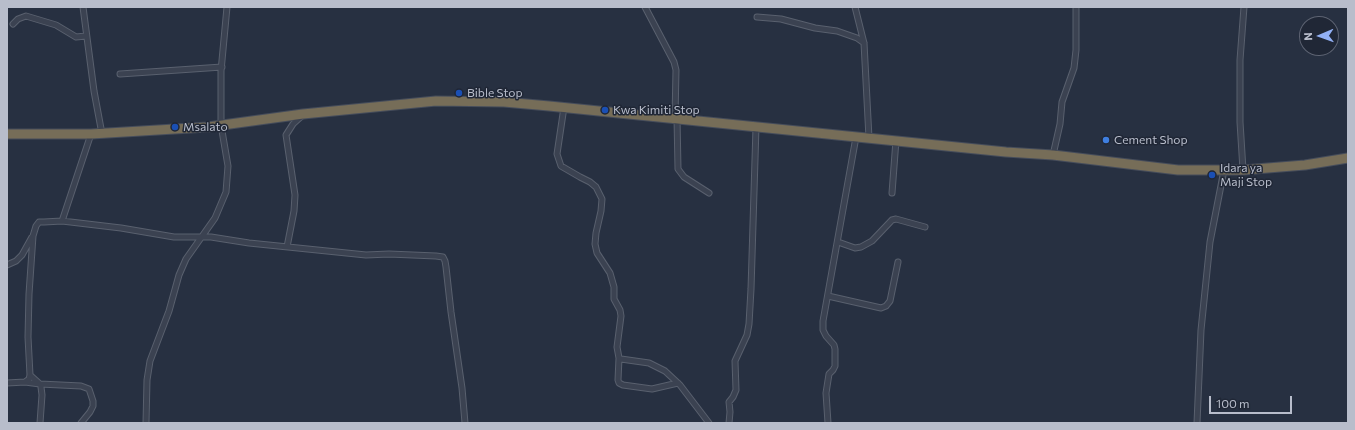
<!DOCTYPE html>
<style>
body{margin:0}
#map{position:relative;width:1355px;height:430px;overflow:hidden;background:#273041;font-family:Commissioner,sans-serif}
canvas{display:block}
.frame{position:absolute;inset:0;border:8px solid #b8bdcb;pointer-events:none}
.north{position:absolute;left:1299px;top:16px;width:40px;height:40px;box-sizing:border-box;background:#202736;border:1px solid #5d6372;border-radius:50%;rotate:268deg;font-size:11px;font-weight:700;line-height:16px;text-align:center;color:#b8bdcb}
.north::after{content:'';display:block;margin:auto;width:14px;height:18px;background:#92b0f5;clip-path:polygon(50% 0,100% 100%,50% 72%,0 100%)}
.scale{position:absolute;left:1209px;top:396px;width:83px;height:18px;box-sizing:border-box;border:2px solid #b8bdcb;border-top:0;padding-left:5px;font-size:12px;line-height:14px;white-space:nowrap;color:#b8bdcb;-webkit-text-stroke:3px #202736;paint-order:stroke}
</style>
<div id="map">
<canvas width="1355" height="430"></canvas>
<div class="frame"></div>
<div class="north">N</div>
<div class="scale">100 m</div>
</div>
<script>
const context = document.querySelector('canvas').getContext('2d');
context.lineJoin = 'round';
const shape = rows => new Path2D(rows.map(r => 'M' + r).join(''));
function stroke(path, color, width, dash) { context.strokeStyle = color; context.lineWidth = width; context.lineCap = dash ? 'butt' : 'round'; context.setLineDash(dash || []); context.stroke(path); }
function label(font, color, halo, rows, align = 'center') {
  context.font = font + ' Commissioner,sans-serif'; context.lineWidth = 3; context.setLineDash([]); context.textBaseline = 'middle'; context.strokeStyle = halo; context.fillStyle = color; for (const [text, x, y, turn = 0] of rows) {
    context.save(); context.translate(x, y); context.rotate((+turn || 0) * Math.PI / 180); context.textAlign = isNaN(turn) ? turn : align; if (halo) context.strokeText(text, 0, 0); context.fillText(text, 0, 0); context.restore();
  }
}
const street = shape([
 [83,7,94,91,102,134],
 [645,7,674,62,676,70,675,118],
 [855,7,864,43,869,138],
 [757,17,781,19,815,28,837,31,857,38,864,43],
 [13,24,18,19,26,16,56,25,76,37,86,36],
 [120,74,222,67],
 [564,107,557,154,561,166,580,177,590,182,596,187,602,199,601,211,596,233,595,244,597,253,610,273,614,287,614,299,620,310,621,316,617,347,619,358,621,359,649,363,665,371,680,385,709,423],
 [677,118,678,169,684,177,709,193],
 [1053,155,1060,124,1062,102,1074,68,1076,50,1076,7],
 [1243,170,1240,122,1240,60,1244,7],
 [892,193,896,140],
 [62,221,91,134],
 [838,242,855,248,861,247,872,241,892,220,896,219,925,227],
 [287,247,294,211,295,195,286,135,293,124,303,115],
 [7,265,16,261,22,255,32,237],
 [828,296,881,308,886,306,890,301,898,262],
 [619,358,618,380,619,383,623,385,652,389,678,383],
 [30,375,40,384,81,386,89,389,93,401,93,406,90,412,81,423],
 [25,382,40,384,41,387,42,395,40,423],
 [7,383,25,382,29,379,30,375,28,337,29,294,33,236,36,226,39,222,44,222,62,221,121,228,174,237,211,237,249,243,366,255,389,254,436,256,443,257,445,261,446,267,451,312,462,388,465,423],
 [146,423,147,380,150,361,169,311,179,275,186,259,215,218,226,192,228,166,221,125,221,71,227,7],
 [729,423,730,412,729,402,733,397,736,390,735,361,747,335,749,324,751,289,756,127],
 [828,423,826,393,829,374,833,370,835,366,835,349,834,345,826,336,823,330,823,321,856,137],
 [1197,423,1201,330,1210,242,1224,170]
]);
const highway = shape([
 [7,134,91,134,208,127,303,114,436,101,504,102,549,106,1006,152,1053,155,1178,170,1243,170,1305,165,1348,158]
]);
stroke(street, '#59606e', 7);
stroke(highway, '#464d5b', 11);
stroke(street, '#3b4251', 5);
stroke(highway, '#766d58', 9);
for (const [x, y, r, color] of [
 [459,93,4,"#1a4fb4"],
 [605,110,4,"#1a4fb4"],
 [175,127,4,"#1a4fb4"],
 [1106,140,4,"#3f7fe0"],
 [1212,175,4,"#1a4fb4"]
]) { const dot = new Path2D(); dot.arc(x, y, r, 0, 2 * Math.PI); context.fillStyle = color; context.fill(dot); stroke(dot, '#202736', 1.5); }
label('12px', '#b8bdcb', '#202736', [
 ["Bible Stop",467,93],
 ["Kwa Kimiti Stop",613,110],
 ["Msalato",183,127],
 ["Cement Shop",1114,140],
 ["Idara ya",1220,168],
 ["Maji Stop",1220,182]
], 'left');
</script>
